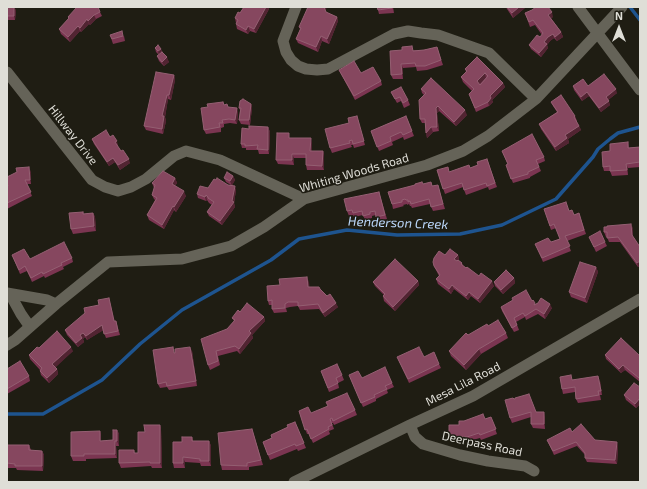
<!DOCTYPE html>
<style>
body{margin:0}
#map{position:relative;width:647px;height:489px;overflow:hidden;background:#1f1d13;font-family:"Exo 2",sans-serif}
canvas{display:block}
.frame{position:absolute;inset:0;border:8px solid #dfded7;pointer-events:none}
.north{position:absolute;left:599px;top:8px;width:40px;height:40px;-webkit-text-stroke:3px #1f1d13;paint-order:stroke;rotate:0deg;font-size:11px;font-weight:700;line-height:16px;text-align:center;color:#dfded7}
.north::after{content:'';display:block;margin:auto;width:14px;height:18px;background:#dfded7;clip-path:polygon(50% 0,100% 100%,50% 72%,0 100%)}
</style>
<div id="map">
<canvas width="647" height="489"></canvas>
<div class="frame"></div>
<div class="north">N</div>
</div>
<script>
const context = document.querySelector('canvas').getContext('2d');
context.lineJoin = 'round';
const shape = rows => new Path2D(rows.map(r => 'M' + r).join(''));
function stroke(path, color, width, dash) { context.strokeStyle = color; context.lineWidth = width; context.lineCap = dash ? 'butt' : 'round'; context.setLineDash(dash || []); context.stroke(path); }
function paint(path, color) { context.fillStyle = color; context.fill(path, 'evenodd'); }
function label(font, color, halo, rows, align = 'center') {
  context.font = font + ' "Exo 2",sans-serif'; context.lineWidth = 3; context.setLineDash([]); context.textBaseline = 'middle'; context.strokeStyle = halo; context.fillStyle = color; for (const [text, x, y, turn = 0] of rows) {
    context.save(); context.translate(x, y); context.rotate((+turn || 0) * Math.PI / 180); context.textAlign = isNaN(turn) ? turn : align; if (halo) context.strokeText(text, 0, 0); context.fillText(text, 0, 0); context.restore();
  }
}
stroke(shape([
 [630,7,640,20],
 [7,414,43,414,102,380,140,344,182,310,271,260,299,239,347,230,397,235,460,234,502,225,556,199,593,157,598,149,610,139,618,133,640,127]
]), '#1e548f', 3.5);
stroke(shape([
 [296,7,283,41,286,52,291,60,298,66,306,69,317,70,328,69,394,34,408,31,421,33,438,35,489,53,536,99],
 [578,7,640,90],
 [7,72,92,180,105,187,118,191,131,187,146,179,174,156,186,151,220,160,304,199],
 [7,293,47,300,56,304],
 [10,294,21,314,30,327],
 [7,345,15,340,56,304,108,262,182,259,231,246,264,227,304,199,427,165,463,151,488,136,536,99,622,7],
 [410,425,415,437,423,444,460,455,488,461,525,466,534,471],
 [294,482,410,425,473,396,640,299]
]), '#656358', 11);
paint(shape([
 [7,7,16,10,15,20,7,20],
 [244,7,268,7,269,9,256,33,250,31,248,34,237,29,236,24,236,23,235,18,240,13],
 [393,7,394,13,379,14,378,10],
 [506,7,526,7,513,18,507,9],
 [326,11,326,12,337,17,338,21,329,44,322,41,318,52,298,43,296,39,300,29,299,27],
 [100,12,102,16,96,19,90,25,89,24,81,32,80,31,70,42,61,34,59,29,69,19,68,17],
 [525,13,553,17,551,18,561,32,563,37,557,41,554,38,550,41,547,45,548,48,541,57,531,49,529,45,540,37,542,35,535,25,530,27],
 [110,35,124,36,125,41,113,44],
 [437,47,443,65,427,70,417,71,416,67,403,68,403,79,393,79,391,75,390,51,424,50],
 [155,48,161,49,162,52,169,62,164,66,159,61,157,56,159,55,156,52],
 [477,57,503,83,505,87,492,100,493,102,489,106,476,112,469,94,472,91,463,82,461,77,466,72,465,69],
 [339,70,361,73,381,81,382,85,355,100,341,74],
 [174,75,175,80,171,100,168,99,165,117,166,121,163,134,146,130,144,126],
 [573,86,588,86,617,93,608,100,610,105,601,112,589,96,582,101,574,90],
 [421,89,467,115,456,126,439,111,437,113,439,131,433,132,427,138,425,123,422,123,420,119,424,95,422,93],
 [391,92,408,100,410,105,404,108,401,101,397,103],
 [223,102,224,105,238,112,237,124,230,123,224,124,224,127,221,128,221,132,206,134,204,130,208,107],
 [551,102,575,116,577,121,576,121,579,126,581,130,568,139,569,143,556,151,541,129,539,124,557,112,553,106],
 [251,104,252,108,250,125,241,124,239,120,240,110,239,108],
 [357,116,365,145,354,148,353,145,351,145,352,147,332,153,330,148,349,123],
 [406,116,414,136,404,140,403,137,392,142,393,145,379,151,371,131],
 [268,127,270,132,269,154,259,154,258,150,246,150,246,148,242,148,241,144,249,129],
 [110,137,118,145,117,146,130,163,120,170,115,162,109,166,94,144,92,139],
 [290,138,312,143,312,151,323,151,324,155,324,170,307,170,306,165,306,158,294,158,294,165,278,164,276,160],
 [628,142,629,148,640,147,640,167,628,168,628,175,612,176,610,171,604,171,603,167,610,151],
 [502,151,544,157,545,161,538,164,541,171,530,177,530,178,513,183,506,165,508,165],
 [487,159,497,187,489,190,488,187,466,195,463,187,445,194,437,170,450,172,470,168,478,165],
 [31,172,31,184,27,184,32,196,7,209,7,177],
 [233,176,235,180,232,185,236,190,234,203,235,207,222,225,209,216,207,212,212,205,209,203,207,200,206,201,198,198,197,194,208,188,216,180,228,185,231,185,226,182,224,178],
 [175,178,177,183,175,186,186,196,176,212,174,210,164,229,149,220,147,215,155,200,154,199,152,195,154,188,152,183],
 [423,184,433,186,439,189,445,209,433,211,430,204,412,208,411,206,410,206,409,204,407,205,407,204,403,205,404,206,393,209,392,204,415,185],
 [379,192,387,219,378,221,376,215,372,216,372,218,365,220,363,215,354,217,353,215,349,216,347,211],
 [544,209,569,211,574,215,579,213,586,234,567,241,571,251,543,262,535,244,551,242,560,239,556,228,551,230],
 [83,212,84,214,93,213,95,217,96,231,73,234,71,229],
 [633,228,633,237,640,247,640,266,638,267,620,242,609,242,607,237,606,237,604,232],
 [589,237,605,242,607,246,596,252],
 [12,255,30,259,72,258,73,262,63,267,64,269,45,278,44,276,32,282,27,271,20,274],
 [445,255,458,255,459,259,458,260,462,263,463,266,494,286,480,303,471,296,468,300,454,289,451,294,438,284,436,279,439,276,434,266],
 [596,267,598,272,587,303,571,297,569,292],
 [514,278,515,283,503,294,495,286,494,282],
 [418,281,419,285,395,311,384,301,383,296,384,295,375,286,373,282],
 [309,282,309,287,321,290,338,307,325,317,319,309,300,310,298,306,290,307,286,308,287,312,274,313,272,309,272,305,269,305,268,301],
 [109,298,114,321,116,321,120,335,106,338,103,330,87,340,85,337,83,339,84,342,78,347,67,335,65,330],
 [532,301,535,304,552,308,545,319,538,314,526,320,525,317,516,322,519,330,514,332,502,311,501,307],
 [240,312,264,317,265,321,252,335,253,338,240,354,237,351,218,356,220,365,210,370,208,365,227,329,234,321,232,318],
 [488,326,506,333,508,338,481,354,466,370,451,356,449,351,468,335],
 [39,348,73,351,55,367,57,369,58,374,49,383,41,375,40,371,40,370,30,359,29,355],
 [192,351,197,386,169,390,167,387,160,388,158,384,174,353],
 [605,355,640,356,640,382,625,370,621,373,606,359],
 [397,357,424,357,439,364,441,368,409,383],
 [7,369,29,376,30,381,7,394],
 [321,371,342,375,344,380,338,383,339,388,329,392],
 [349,375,362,378,392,383,394,387,387,390,388,393,376,399,376,401,363,407],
 [573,380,600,381,602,395,600,395,601,400,578,403,576,399,575,392,563,394,562,389],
 [640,387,640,404,636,408,626,400,624,395],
 [514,399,545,417,545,429,533,428,531,424,531,417,512,423,510,418],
 [355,410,357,415,334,425,333,423,332,423,334,429,329,431,330,434,313,443,309,434,307,434,299,411,311,413],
 [491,417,497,434,481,440,480,438,469,441,451,441,449,436,459,425,464,421,485,419],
 [295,422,306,448,298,451,297,449,270,460,263,442,272,438,288,427],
 [160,425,161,429,162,468,152,468,151,466,121,468,119,463,134,450,135,453,138,453,145,432],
 [252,429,263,465,249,467,249,470,222,470,221,465],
 [117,430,119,434,119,446,116,446,117,458,86,459,86,461,73,461,71,456,100,431,101,436,101,441,113,440],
 [572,432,595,440,618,446,617,464,587,462,585,458,585,455,577,446,554,455,547,440],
 [192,437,193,441,209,441,211,446,211,466,201,466,200,463,185,462,185,468,174,468,173,463,182,442],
 [7,445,29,445,31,450,42,451,44,455,43,471,17,470,16,468,7,468]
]), '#7b3551');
paint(shape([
 [14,7,16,10,15,20,14,16],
 [266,7,268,7,269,9,256,33,254,29],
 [324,7,327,7,325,11],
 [519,7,526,7,513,18,512,13],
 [552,12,553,17,550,19,548,15],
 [94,15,96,19,90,25,88,21],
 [337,17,338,21,329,44,327,39],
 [87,19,89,24,81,32,80,28],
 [78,26,80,31,70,42,68,37],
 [248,26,250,31,248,34,246,30],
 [561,32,563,37,557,41,555,37],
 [553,34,554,38,550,41,547,45,548,48,541,57,539,53,544,42,548,37],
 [321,36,322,41,318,52,316,47],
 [161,49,162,53,159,56,158,51],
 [167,57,169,62,164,66,162,62],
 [401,64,403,68,403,79,402,74],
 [485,73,486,78,478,86,477,81],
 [174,75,175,80,171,100,169,95],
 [503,83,505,87,492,100,493,102,489,106,488,102,490,96],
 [616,89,617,93,607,101,606,97],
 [587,92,589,96,582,101,581,97],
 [167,95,168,99,165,117,166,121,163,134,162,129,162,116],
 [609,101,610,105,601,112,599,108],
 [251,104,252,108,250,125,249,120],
 [438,106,439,111,437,113,439,131,437,127,436,108],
 [237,108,238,112,237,124,235,120],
 [465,110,467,115,456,126,454,122],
 [579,126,581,130,568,139,569,143,556,151,555,147,565,135],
 [268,127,270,132,269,154,268,150],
 [431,127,433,132,427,138,426,133],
 [311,138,312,143,312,155,310,151],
 [117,141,118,145,116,146,115,142],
 [7,151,8,154,8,169,7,167],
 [323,151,324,155,324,170,322,166],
 [292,154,294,158,294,165,292,160],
 [113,158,115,162,109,166,107,162],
 [129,159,130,163,120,170,118,165],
 [626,164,628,168,628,175,627,170],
 [29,167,31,172,31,184,30,180],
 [233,176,235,180,232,186,230,181],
 [175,178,177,183,174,188,172,184],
 [235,186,236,190,234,203,235,207,222,225,220,221,232,201],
 [184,191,186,196,176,212,174,207],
 [206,195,207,200,206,201,205,197],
 [173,206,174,210,164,229,162,225],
 [93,213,95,217,96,231,94,226],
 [631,224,633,228,633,240,632,235],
 [458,255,459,259,456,263,454,259],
 [640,261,640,266,638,267,637,263],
 [596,267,598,272,587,303,585,298],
 [307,277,309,282,310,291,308,287],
 [514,278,515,283,503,294,501,290],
 [418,281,419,285,395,311,393,307],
 [492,281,494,286,480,303,478,299],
 [452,285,454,289,451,294,449,289],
 [469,292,471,296,468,300,466,296],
 [109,298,116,326,114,321],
 [336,303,338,307,325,317,323,313],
 [550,304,552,308,545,319,544,314],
 [264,317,265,321,252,335,253,338,240,354,239,349,249,331],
 [102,325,104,330,87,340,86,336],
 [83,333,85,337,83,339,84,342,78,347,76,343,80,335],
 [71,347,73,351,54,369,52,364],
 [190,347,192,351,197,386,196,381],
 [479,349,481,354,466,370,464,365],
 [623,365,625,370,621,373,619,369],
 [57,369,58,374,49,383,47,378],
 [598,376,600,381,602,395,601,391],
 [640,398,640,404,636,408,635,404],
 [544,412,545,417,545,429,544,424],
 [160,425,161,429,162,468,160,463],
 [117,430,119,434,119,446,117,441],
 [100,431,101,436,101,445,100,441],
 [115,441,116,446,117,458,115,454],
 [209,441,211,446,211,466,209,461],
 [617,442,618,446,617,464,615,460],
 [42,451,44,455,43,471,42,466],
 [183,457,185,462,185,468,183,463]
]), '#522432');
const building = shape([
 [7,7,14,7,14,16,7,16,7,7],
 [77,7,98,7,100,12,94,15,88,21,87,19,80,28,78,26,68,37,59,29,69,18,68,17,77,7],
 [244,7,266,7,254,29,248,26,246,30,236,24,238,20,235,18,238,12,240,13,244,7],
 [308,7,324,7,326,12,337,17,327,39,321,36,316,47,296,39,301,28,299,27,308,7],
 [377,7,392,7,392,8,378,10,377,7],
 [507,7,519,7,512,13,507,7],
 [536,7,548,7,552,12,548,15,561,32,555,37,553,34,548,37,544,42,547,44,539,53,529,45,537,35,540,37,543,33,533,20,529,22,525,13,532,10,536,7],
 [122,31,123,36,112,39,110,35,122,31],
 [158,45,161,49,158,51,155,48,158,45],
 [412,46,413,51,424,50,437,47,441,60,425,66,416,66,415,63,401,64,402,74,391,75,390,51,402,50,402,47,412,46],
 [162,52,167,57,162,62,157,56,162,52],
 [477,57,503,83,490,96,491,98,488,102,475,108,469,94,474,89,461,77,467,71,465,69,477,57],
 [485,73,488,76,480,85,477,81,485,73],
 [354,61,361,73,373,67,381,81,354,96,339,70,354,61],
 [156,72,174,75,169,95,167,95,162,116,164,116,162,129,144,126,156,72],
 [604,74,616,89,606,97,609,101,599,108,587,92,581,97,573,86,583,79,588,86,604,74],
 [431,78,465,110,454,122,438,106,436,108,437,127,431,127,426,133,425,119,420,119,419,100,426,93,421,89,431,78],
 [401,87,408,100,403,103,400,97,395,99,391,92,401,87],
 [561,95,575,116,574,117,579,126,565,135,567,138,555,147,539,124,558,112,551,102,561,95],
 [243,99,251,104,249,120,239,120,241,108,239,108,240,101,243,99],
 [223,102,224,105,227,104,228,107,237,108,235,120,229,119,222,120,223,123,219,123,220,127,204,130,201,108,208,107,207,104,223,102],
 [357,116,364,141,353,144,352,140,349,141,350,143,330,148,325,129,349,123,348,118,357,116],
 [406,116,412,131,403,135,401,132,390,137,391,141,377,147,371,131,406,116],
 [249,126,268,127,268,150,257,149,258,145,245,146,245,144,241,144,242,128,249,129,249,126],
 [106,130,110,137,113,135,117,141,115,142,121,151,123,150,129,159,118,165,113,158,107,162,92,139,106,130],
 [277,133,289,133,289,138,311,138,310,151,323,151,322,166,306,165,306,154,292,154,292,160,276,160,277,133],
 [532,134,544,157,536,160,539,167,528,172,528,174,511,179,506,165,508,164,502,151,532,134],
 [628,142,628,148,640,147,640,162,626,164,627,170,610,171,610,166,603,167,602,152,610,151,610,144,628,142],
 [487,159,495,183,487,186,486,183,464,190,462,183,443,189,437,170,448,167,449,172,469,165,470,168,478,165,477,162,487,159],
 [29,167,30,180,25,180,31,192,7,203,7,186,8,186,7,184,7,177,17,172,16,168,29,167],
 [163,171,175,178,172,184,184,191,174,207,173,206,162,225,147,215,157,198,152,195,155,185,152,183,163,171],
 [227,172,233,176,230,181,224,178,227,172],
 [217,178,228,185,235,186,232,201,234,202,220,221,207,212,214,202,208,198,208,197,206,195,205,197,197,194,200,186,208,188,214,179,216,180,217,178],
 [422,182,423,184,431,182,432,186,438,185,443,204,431,207,429,199,411,204,410,201,408,202,408,200,406,200,405,199,402,200,402,202,392,204,388,192,415,185,415,184,422,182],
 [379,192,385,215,376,217,375,211,370,212,370,214,363,216,362,211,353,213,352,210,347,211,344,199,379,192],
 [566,202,569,211,572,210,574,215,579,213,584,230,565,236,570,246,542,258,535,244,548,238,551,242,560,239,554,224,550,226,544,209,566,202],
 [83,212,83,214,93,213,94,226,71,229,69,213,83,212],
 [631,224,632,235,640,247,640,261,637,263,618,237,607,238,607,232,604,232,604,227,607,227,607,226,631,224],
 [600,231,605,242,594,247,589,237,600,231],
 [64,242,72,258,61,263,62,265,43,274,42,272,31,278,25,266,19,270,12,255,24,249,30,259,64,242],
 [450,249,458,255,454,259,457,261,458,260,462,263,461,264,466,268,467,267,479,276,481,273,492,281,478,299,469,292,466,296,452,285,449,289,436,279,440,275,434,266,433,262,434,258,439,251,445,255,450,249],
 [395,259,418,281,393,307,383,296,385,294,373,282,395,259],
 [580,262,596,267,585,298,569,292,580,262],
 [506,270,514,278,501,290,494,282,506,270],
 [307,277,308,287,319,287,320,289,327,296,330,294,336,303,323,313,318,304,298,306,298,302,288,302,285,304,285,308,272,309,272,300,268,301,267,286,280,285,279,279,307,277],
 [526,290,532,301,533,300,535,303,534,305,538,303,541,298,550,304,544,314,536,309,525,316,523,313,514,318,517,325,512,328,501,307,513,300,512,298,526,290],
 [109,298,114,321,116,321,118,331,104,334,102,325,86,336,83,333,80,335,82,338,76,343,65,330,85,313,84,308,99,305,98,300,109,298],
 [247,303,264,317,249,331,251,333,239,349,235,346,216,351,218,361,208,365,201,339,227,329,235,320,232,318,238,310,240,312,247,303],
 [498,320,506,333,479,349,464,365,449,351,466,333,468,335,487,324,488,326,498,320],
 [57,331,71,347,52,364,57,369,47,378,40,371,42,368,29,355,37,347,39,348,57,331],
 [621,338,640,356,640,377,639,378,623,365,619,369,605,355,621,338],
 [173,347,174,353,175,353,175,349,190,347,196,381,167,386,166,382,158,384,153,350,173,347],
 [419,347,424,357,434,352,439,364,408,379,397,357,419,347],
 [20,361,29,376,7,389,7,369,20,361],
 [337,364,342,375,336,378,338,383,328,388,321,371,337,364],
 [385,367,392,383,385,386,387,389,374,395,375,397,361,403,349,375,358,371,362,378,385,367],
 [571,375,572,380,598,376,601,391,598,391,599,395,576,399,575,387,562,389,560,377,571,375],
 [634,383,640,387,640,398,635,404,624,395,634,383],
 [347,393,355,410,333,421,332,418,330,419,332,425,328,427,329,429,311,439,307,429,305,430,299,411,308,407,311,413,328,406,326,402,347,393],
 [529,394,536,412,544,412,544,424,531,424,531,412,510,418,505,400,513,398,514,399,515,399,515,398,529,394],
 [483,414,485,419,491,417,496,429,480,435,479,433,467,437,449,436,449,425,459,425,459,421,464,421,483,414],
 [295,422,304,443,296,446,295,444,268,455,263,442,272,438,271,435,288,427,287,425,295,422],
 [581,424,595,440,617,442,615,460,585,458,585,453,576,442,553,451,547,440,570,428,572,432,581,424],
 [144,425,160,425,160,463,150,463,150,462,119,463,119,450,134,450,134,453,138,453,138,432,145,432,144,425],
 [252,429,261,460,247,463,247,466,221,465,218,433,252,429],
 [113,430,117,430,117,441,115,441,115,454,84,454,84,456,71,456,71,432,100,431,100,441,113,440,113,430],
 [182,437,192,437,192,441,209,441,209,461,200,461,200,459,183,457,183,463,173,463,173,442,182,442,182,437],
 [7,445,29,445,29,450,42,451,42,466,15,466,15,464,7,463,7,445]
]);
paint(building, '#86475f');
stroke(building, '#945f72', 1);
label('12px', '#dfded7', '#1f1d13', [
 ["Hillway Drive",73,135,52],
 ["Whiting Woods Road",354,173,-16],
 ["Mesa Lila Road",463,384,-27],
 ["Deerpass Road",482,444,12]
]);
label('italic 13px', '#bbd7fa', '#1f1d13', [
 ["Henderson Creek",398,223,2]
]);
</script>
